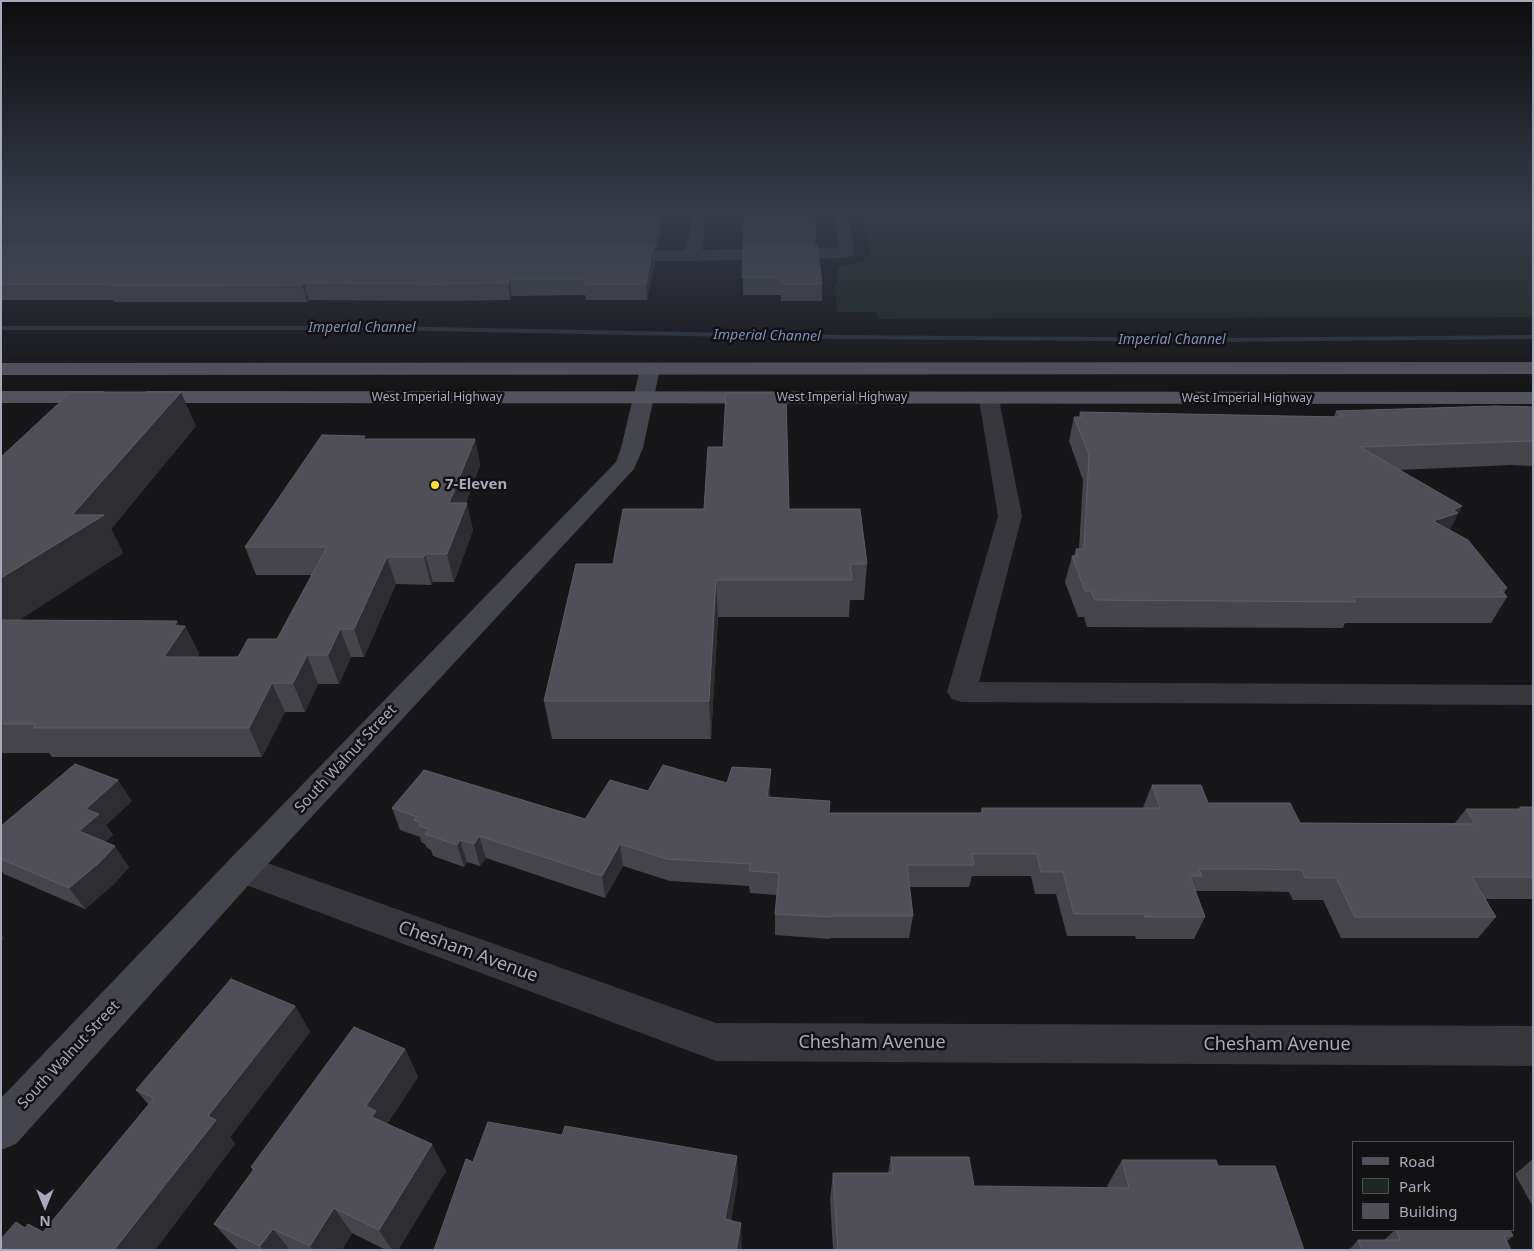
<!DOCTYPE html>
<style>
body{margin:0}
#map{position:relative;width:1534px;height:1251px;overflow:hidden;background:#171619;font-family:"Noto Sans",sans-serif}
canvas{display:block}
.frame{position:absolute;inset:0;border:2px solid #a8a9b9;pointer-events:none}
.legend{position:absolute;left:1352px;top:1141px;width:162px;height:90px;box-sizing:border-box;background:#121114;border:1px solid #4e4e56;margin:0;padding:6px 9px;list-style:none;font-size:15px;color:#a8a9b9}
.legend li{display:flex;align-items:center;gap:10px;height:25px}
.legend b{width:25px;border:1px solid #4e4e56}
.north{position:absolute;left:20px;top:1181px;width:50px;height:50px;-webkit-text-stroke:4px #121114;paint-order:stroke;rotate:180deg;font-size:14px;font-weight:700;line-height:20px;text-align:center;color:#a8a9b9}
.north::after{content:'';display:block;margin:auto;width:18px;height:22px;background:#a8a9b9;clip-path:polygon(50% 0,100% 100%,50% 72%,0 100%)}
</style>
<div id="map">
<canvas width="1534" height="1251"></canvas>
<div class="frame"></div>
<ul class="legend">
<li><b style="height:6px;background:#53535d"></b>Road</li>
<li><b style="height:14px;background:#1e2721"></b>Park</li>
<li><b style="height:14px;background:#504f57"></b>Building</li>
</ul>
<div class="north">N</div>
</div>
<script>
const context = document.querySelector('canvas').getContext('2d');
context.lineJoin = 'round';
function paint(path, color) { context.fillStyle = color; context.fill(path, 'evenodd'); }
const shape = rows => new Path2D(rows.map(r => 'M' + r).join(''));
function stroke(path, color, width, dash) { context.strokeStyle = color; context.lineWidth = width; context.lineCap = dash ? 'butt' : 'round'; context.setLineDash(dash || []); context.stroke(path); }
function label(font, color, halo, rows, align = 'center') {
  context.font = font + ' "Noto Sans",sans-serif'; context.lineWidth = 5; context.setLineDash([]); context.textBaseline = 'middle'; context.strokeStyle = halo; context.fillStyle = color; for (const [text, x, y, turn = 0] of rows) {
    context.save(); context.translate(x, y); context.rotate((+turn || 0) * Math.PI / 180); context.textAlign = isNaN(turn) ? turn : align; if (halo) context.strokeText(text, 0, 0); context.fillText(text, 0, 0); context.restore();
  }
}
paint(shape([
 [863,214,1533,214,1533,317,878,319,876,312,837,312,835,284,838,283,837,268,861,262,867,257,870,252]
]), '#1e2721');
paint(shape([
 [1,326,379,326,838,335,1218,338,1533,335,1533,339,1218,342,838,339,379,330,1,330,1,326]
]), '#2c323d');
paint(shape([
 [693,214,707,214,702,250,838,248,835,214,849,214,854,253,852,256,846,258,693,261,617,261,611,259,609,256,611,253,617,251,686,250,693,214],
 [989,393,996,395,999,399,1022,516,979,682,1533,685,1533,705,962,702,952,699,947,692,998,516,979,399,982,395,989,393],
 [242,854,716,1023,1533,1026,1533,1066,716,1061,230,879,225,869,230,859,242,854]
]), '#38373e');
paint(shape([
 [650,363,657,365,660,369,643,448,634,469,254,879,16,1144,1,1150,1,1098,230,859,616,462,621,448,640,369,643,365,650,363]
]), '#45454e');
paint(shape([
 [1533,362,1533,374,1,375,1,363,1533,362],
 [1,391,102,391,109,393,112,397,109,401,102,403,1,403,1,391],
 [148,391,1533,392,1533,404,148,403,141,401,138,397,141,393,148,391]
]), '#53535d');
paint(shape([
 [1,214,664,214,657,249,654,249,655,263,647,300,586,300,585,295,512,296,510,300,442,301,309,300,307,302,114,302,113,300,1,300],
 [816,231,815,245,822,284,822,301,781,301,781,295,743,295,743,233],
 [1533,407,1533,466,1511,465,1399,470,1450,530,1507,588,1504,593,1507,597,1491,623,1345,623,1343,628,1087,627,1084,617,1078,617,1065,582,1072,556,1074,556,1076,549,1079,549,1083,480,1069,441,1074,417,1079,417,1080,412,1334,417,1336,411],
 [196,426,111,529,123,553,19,620,185,626,199,654,197,657,238,657,277,639,312,575,256,575,245,547,366,439,475,439,480,465,466,503,473,530,454,582,433,582,431,585,396,584,364,657,351,657,339,684,318,684,305,712,285,712,262,757,52,757,49,753,1,753,1,457],
 [789,509,867,564,864,600,850,600,849,617,718,617,711,739,552,739,544,701],
 [727,783,770,791,770,797,829,813,981,813,982,808,1144,808,1143,807,1152,785,1208,803,1300,823,1455,823,1466,809,1518,809,1520,807,1533,807,1533,899,1485,899,1496,917,1478,938,1341,938,1323,900,1293,900,1289,892,1241,891,1195,891,1205,917,1194,939,1136,939,1135,936,1067,936,1056,894,1035,894,1031,876,972,876,969,887,909,887,913,916,909,938,830,938,830,939,775,935,775,914,777,895,750,893,749,886,670,881,623,866,605,898,486,858,480,866,467,862,464,867,433,856,431,850,427,848,425,844,421,842,420,837,400,830,392,808,585,819,648,791],
 [132,801,106,825,113,835,105,842,129,867,114,884,85,909,4,874,1,870,1,826],
 [295,1006,310,1032,230,1137,235,1144,155,1250,1,1250,25,1228,43,1232,149,1105,136,1090],
 [405,1049,418,1077,387,1124,446,1171,398,1250,386,1250,352,1233,342,1250,239,1250,237,1249,214,1224,253,1170,251,1167],
 [891,1157,974,1186,1108,1188,1107,1186,1122,1160,1218,1166,1304,1250,833,1250,830,1199,833,1173,888,1173],
 [1533,1159,1533,1207,1515,1174],
 [1395,1230,1513,1236,1507,1241,1511,1250,1349,1250,1358,1240,1384,1240]
]), '#45454b');
paint(shape([
 [660,214,664,214,657,249,656,234],
 [653,247,655,263,647,300,646,284],
 [510,279,512,296,510,300,508,283],
 [304,283,309,300,307,302,302,285],
 [181,392,196,426,111,529,123,553,1,632,1,578,72,515],
 [475,439,480,465,456,530,449,503],
 [467,503,473,530,454,582,447,554],
 [1462,506,1449,532,1433,521,1453,510],
 [425,554,433,582,431,585,424,557],
 [387,557,396,584,364,657,354,629],
 [716,580,718,617,711,739,709,701],
 [177,621,182,630,185,626,199,654,179,685,164,657,174,626],
 [340,629,351,657,339,684,328,655],
 [307,655,318,684,305,712,293,683],
 [272,683,285,712,262,757,249,728],
 [771,769,770,791,767,819,767,797],
 [118,780,132,801,106,825,113,835,94,852,79,831,86,809],
 [479,836,486,858,480,866,474,844],
 [460,840,467,862,464,867,457,845],
 [620,844,623,866,605,898,602,876],
 [115,846,129,867,114,884,85,909,69,888],
 [1,934,4,938,1,941],
 [295,1006,310,1032,230,1137,235,1144,155,1250,114,1250,208,1116],
 [405,1049,418,1077,385,1127,372,1117,366,1106],
 [432,1144,446,1171,398,1250,392,1250,379,1230],
 [737,1156,738,1182,727,1244,725,1219],
 [334,1208,352,1233,342,1250,312,1250,310,1246],
 [741,1223,742,1250,736,1250],
 [273,1229,290,1250,263,1250,260,1246]
]), '#2e2d32');
const building = shape([
 [1,214,660,214,656,234,1,234,1,214],
 [744,214,814,214,816,231,743,233,744,214],
 [817,245,822,284,781,284,781,278,742,278,743,246,817,245],
 [1,247,653,247,646,284,584,284,585,279,510,279,508,283,438,284,304,283,302,285,107,286,109,284,1,284,1,247],
 [71,392,181,392,72,515,104,515,1,578,1,457,71,392],
 [726,393,786,393,789,509,860,509,867,564,850,564,852,580,716,580,709,701,544,701,576,564,613,564,623,509,704,509,708,447,723,447,726,393],
 [1496,406,1533,407,1533,441,1360,447,1462,506,1453,510,1458,513,1433,521,1468,540,1507,588,1500,588,1507,597,1353,597,1356,602,1095,600,1091,591,1085,591,1072,556,1078,556,1076,549,1084,549,1089,455,1074,417,1082,417,1080,412,1342,417,1336,411,1496,406],
 [322,435,365,436,363,439,475,439,449,503,467,503,447,554,425,554,424,557,387,557,354,629,340,629,328,655,307,655,293,683,272,683,249,728,33,728,36,724,1,724,1,620,177,621,174,626,185,626,164,657,238,657,248,639,277,639,327,547,245,547,322,435],
 [75,764,118,780,86,809,99,814,79,831,115,846,99,863,69,888,1,859,1,826,75,764],
 [663,765,727,783,732,767,771,769,767,797,830,801,829,813,982,813,982,808,1160,808,1152,785,1201,785,1208,803,1290,803,1300,823,1475,824,1466,809,1521,809,1520,807,1533,807,1533,877,1472,877,1496,917,1355,917,1336,878,1305,878,1302,870,1252,869,1199,869,1202,876,1190,876,1205,917,1145,917,1144,914,1074,914,1063,872,1041,872,1037,854,972,854,974,865,907,865,913,916,832,916,831,917,775,914,779,873,749,871,750,864,667,859,620,844,602,876,479,836,474,844,460,840,457,845,425,834,429,829,419,826,421,823,414,820,417,817,392,808,424,770,585,819,610,780,648,791,663,765],
 [231,979,295,1006,208,1116,216,1120,114,1250,1,1250,1,1239,16,1222,25,1228,28,1224,43,1232,154,1098,136,1090,231,979],
 [354,1027,405,1049,366,1106,376,1111,372,1117,432,1144,379,1230,334,1208,310,1246,273,1229,260,1246,214,1224,254,1169,251,1167,354,1027],
 [488,1122,562,1135,565,1126,737,1156,725,1219,741,1223,736,1250,434,1250,466,1159,473,1162,488,1122],
 [891,1157,969,1157,974,1186,1129,1188,1122,1160,1216,1160,1218,1166,1275,1166,1304,1250,838,1250,833,1173,893,1173,891,1157],
 [1396,1230,1510,1230,1513,1236,1504,1236,1511,1250,1362,1250,1358,1240,1400,1240,1396,1230]
]);
paint(building, '#504f57');
stroke(building, '#5e5d66', 1);
const sky = context.createLinearGradient(0, 0, 0, 389);
sky.addColorStop(0, '#0d0c0e');
sky.addColorStop(0.55, '#363c49');
sky.addColorStop(1, '#363c4900');
context.fillStyle = sky;
context.fillRect(0, 0, 1534, 389);
for (const [x, y, r, color] of [
 [435,485,5,"#f8e22f"]
]) { const dot = new Path2D(); dot.arc(x, y, r, 0, 2 * Math.PI); context.fillStyle = color; context.fill(dot); stroke(dot, '#121114', 2); }
label('12px', '#a8a9b9', '#121114', [
 ["West Imperial Highway",437,398],
 ["West Imperial Highway",842,398],
 ["West Imperial Highway",1247,399]
]);
label('italic 14px', '#7e8fb5', '#121114', [
 ["Imperial Channel",362,328],
 ["Imperial Channel",767,336,1],
 ["Imperial Channel",1172,340]
]);
label('bold 15px', '#a8a9b9', '#121114', [
 ["7-Eleven",445,485]
], 'left');
label('15px', '#a8a9b9', '#121114', [
 ["South Walnut Street",346,759,-47],
 ["South Walnut Street",69,1055,-47]
]);
label('18px', '#a8a9b9', '#121114', [
 ["Chesham Avenue",468,952,20],
 ["Chesham Avenue",872,1043],
 ["Chesham Avenue",1277,1045]
]);
</script>
